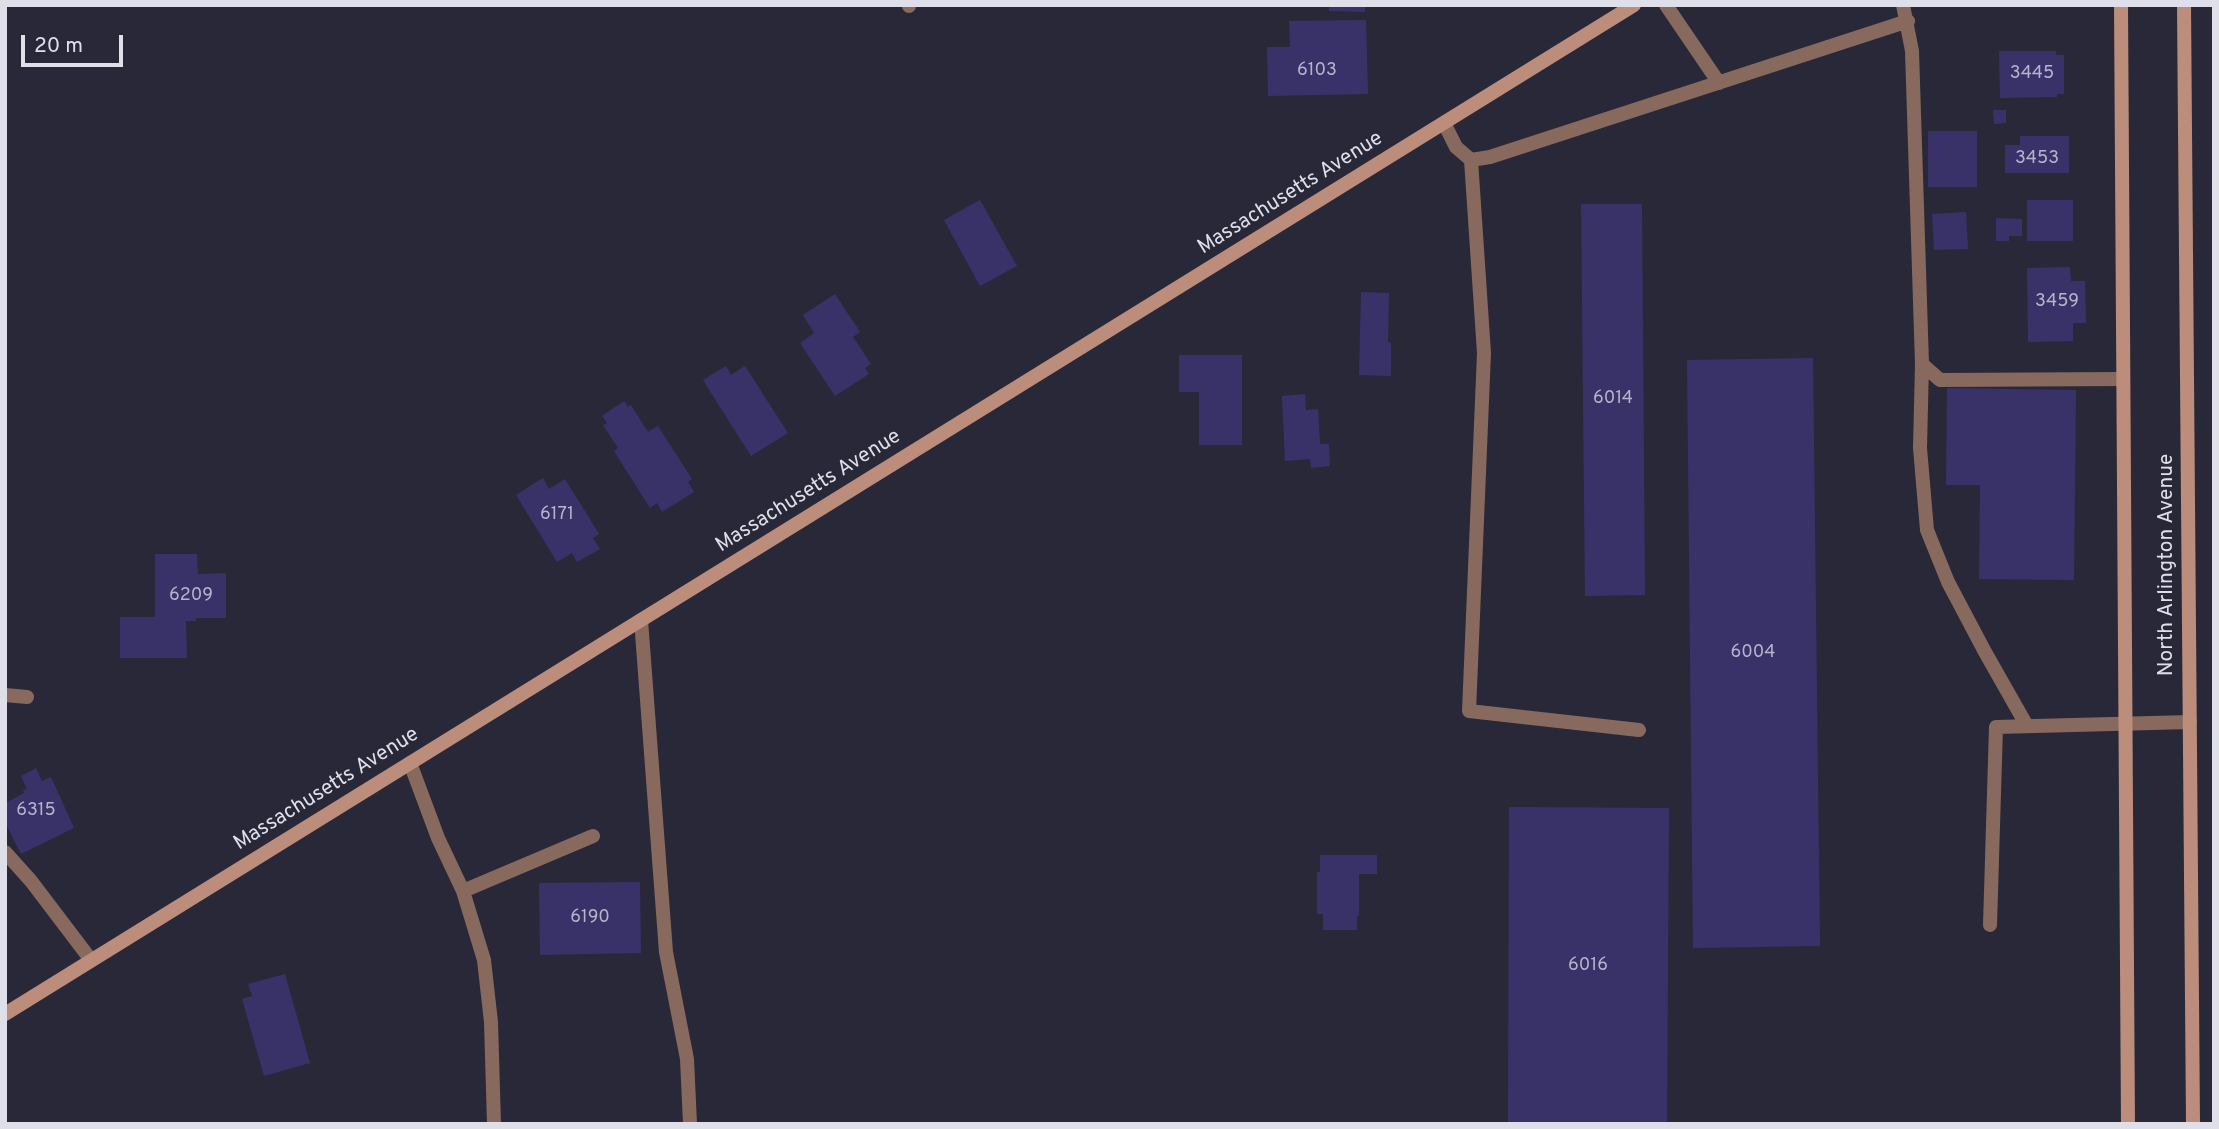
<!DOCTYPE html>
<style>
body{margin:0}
#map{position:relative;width:2219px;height:1129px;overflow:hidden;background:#292839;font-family:Overpass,sans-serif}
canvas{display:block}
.frame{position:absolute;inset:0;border:7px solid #dfdfea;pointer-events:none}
.scale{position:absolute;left:21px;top:35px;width:102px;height:32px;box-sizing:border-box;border:4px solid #dfdfea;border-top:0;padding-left:9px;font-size:21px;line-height:24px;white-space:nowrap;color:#dfdfea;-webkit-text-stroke:5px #292839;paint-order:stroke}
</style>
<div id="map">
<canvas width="2219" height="1129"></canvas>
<div class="frame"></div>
<div class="scale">20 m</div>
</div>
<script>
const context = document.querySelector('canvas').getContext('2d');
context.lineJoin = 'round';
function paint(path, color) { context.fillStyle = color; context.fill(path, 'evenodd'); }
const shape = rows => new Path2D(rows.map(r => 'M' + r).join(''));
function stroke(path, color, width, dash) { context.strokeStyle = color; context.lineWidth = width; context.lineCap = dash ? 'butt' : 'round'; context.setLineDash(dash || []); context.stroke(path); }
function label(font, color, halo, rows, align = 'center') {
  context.font = font + ' Overpass,sans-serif'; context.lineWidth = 6; context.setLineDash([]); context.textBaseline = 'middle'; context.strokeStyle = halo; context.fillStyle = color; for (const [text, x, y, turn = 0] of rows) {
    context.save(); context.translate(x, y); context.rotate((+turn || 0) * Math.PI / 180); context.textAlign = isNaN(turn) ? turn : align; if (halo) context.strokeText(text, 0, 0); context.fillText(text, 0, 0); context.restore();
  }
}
paint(shape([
 [1329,5,1365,5,1365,12,1329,11],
 [1366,20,1368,94,1268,96,1267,47,1290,47,1289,21],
 [1999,51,2056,51,2056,55,2064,55,2064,94,2057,94,2057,97,2000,98],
 [1993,110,2006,110,2006,123,1994,124],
 [1928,131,1977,131,1977,187,1928,187],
 [2020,136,2069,136,2069,173,2005,173,2005,145,2020,145],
 [980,200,1017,266,980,286,944,220],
 [2027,200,2073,200,2073,241,2027,241],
 [1581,204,1642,204,1645,595,1585,596],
 [1966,212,1968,249,1934,250,1932,214],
 [1996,218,2022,219,2022,236,2009,236,2009,241,1996,241],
 [2070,267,2071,281,2085,281,2086,323,2073,323,2073,341,2028,342,2027,268],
 [1361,292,1389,293,1388,342,1391,343,1391,376,1359,375],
 [835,294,860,332,853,337,871,364,865,368,869,374,835,396,800,343,814,333,803,315],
 [1179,355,1242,355,1242,445,1199,445,1199,392,1179,392],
 [1813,358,1820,946,1693,948,1687,360],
 [726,366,731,375,745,366,788,433,751,456,703,380],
 [1947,388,2076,390,2074,580,1979,579,1980,485,1946,485],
 [1305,394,1306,410,1318,409,1320,444,1329,444,1330,466,1311,468,1310,459,1285,461,1282,396],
 [624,401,628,407,631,405,648,432,658,426,692,479,688,482,694,492,662,512,657,503,650,508,614,451,618,448,603,425,607,423,602,416],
 [543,478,549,489,565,479,599,534,593,538,600,549,577,562,572,553,557,562,516,495],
 [155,554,197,554,198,574,226,573,226,618,196,618,196,621,186,621,187,658,120,658,120,617,155,617],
 [36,768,42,781,51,777,74,828,21,854,5,822,5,803,24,793,23,790,27,789,21,776],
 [1509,807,1669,808,1667,1124,1508,1124],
 [1320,855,1377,855,1377,874,1359,874,1359,916,1357,916,1357,930,1323,930,1323,914,1317,914,1317,872,1320,872],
 [640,882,641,953,540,955,539,883],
 [285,974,310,1063,264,1076,242,999,252,996,248,984]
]), '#393269');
stroke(shape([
 [909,5,909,6],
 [1666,5,1719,83],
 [1903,5,1912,51,1922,364,1940,380,2123,379],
 [1444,123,1456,147,1471,160,1490,157,1908,21],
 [1471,160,1484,353,1469,711,1639,730],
 [1922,364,1920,448,1927,530,1948,582,1985,652,2027,726],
 [641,620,666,952,687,1059,690,1124],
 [5,695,27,697],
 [410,763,438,838,463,891,593,836],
 [5,852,31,881,91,960],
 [463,891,484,960,491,1022,494,1124],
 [1990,925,1996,727,2190,722]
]), '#876a5d', 14);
stroke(shape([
 [2121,5,2128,1124],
 [2184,5,2193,1124],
 [5,1014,1634,5]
]), '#bb8d7a', 14);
label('18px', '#b6b4ca', null, [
 ["6103",1317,71],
 ["3445",2032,74],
 ["3453",2037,159],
 ["3459",2057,302],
 ["6014",1613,399],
 ["6171",557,515],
 ["6209",191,596],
 ["6004",1753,653],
 ["6315",36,811],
 ["6190",590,918],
 ["6016",1588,966]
]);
label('21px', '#dfdfea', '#292839', [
 ["Massachusetts Avenue",1291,194,-32],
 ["Massachusetts Avenue",809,492,-32],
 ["North Arlington Avenue",2168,565,-90],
 ["Massachusetts Avenue",327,790,-32]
]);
</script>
